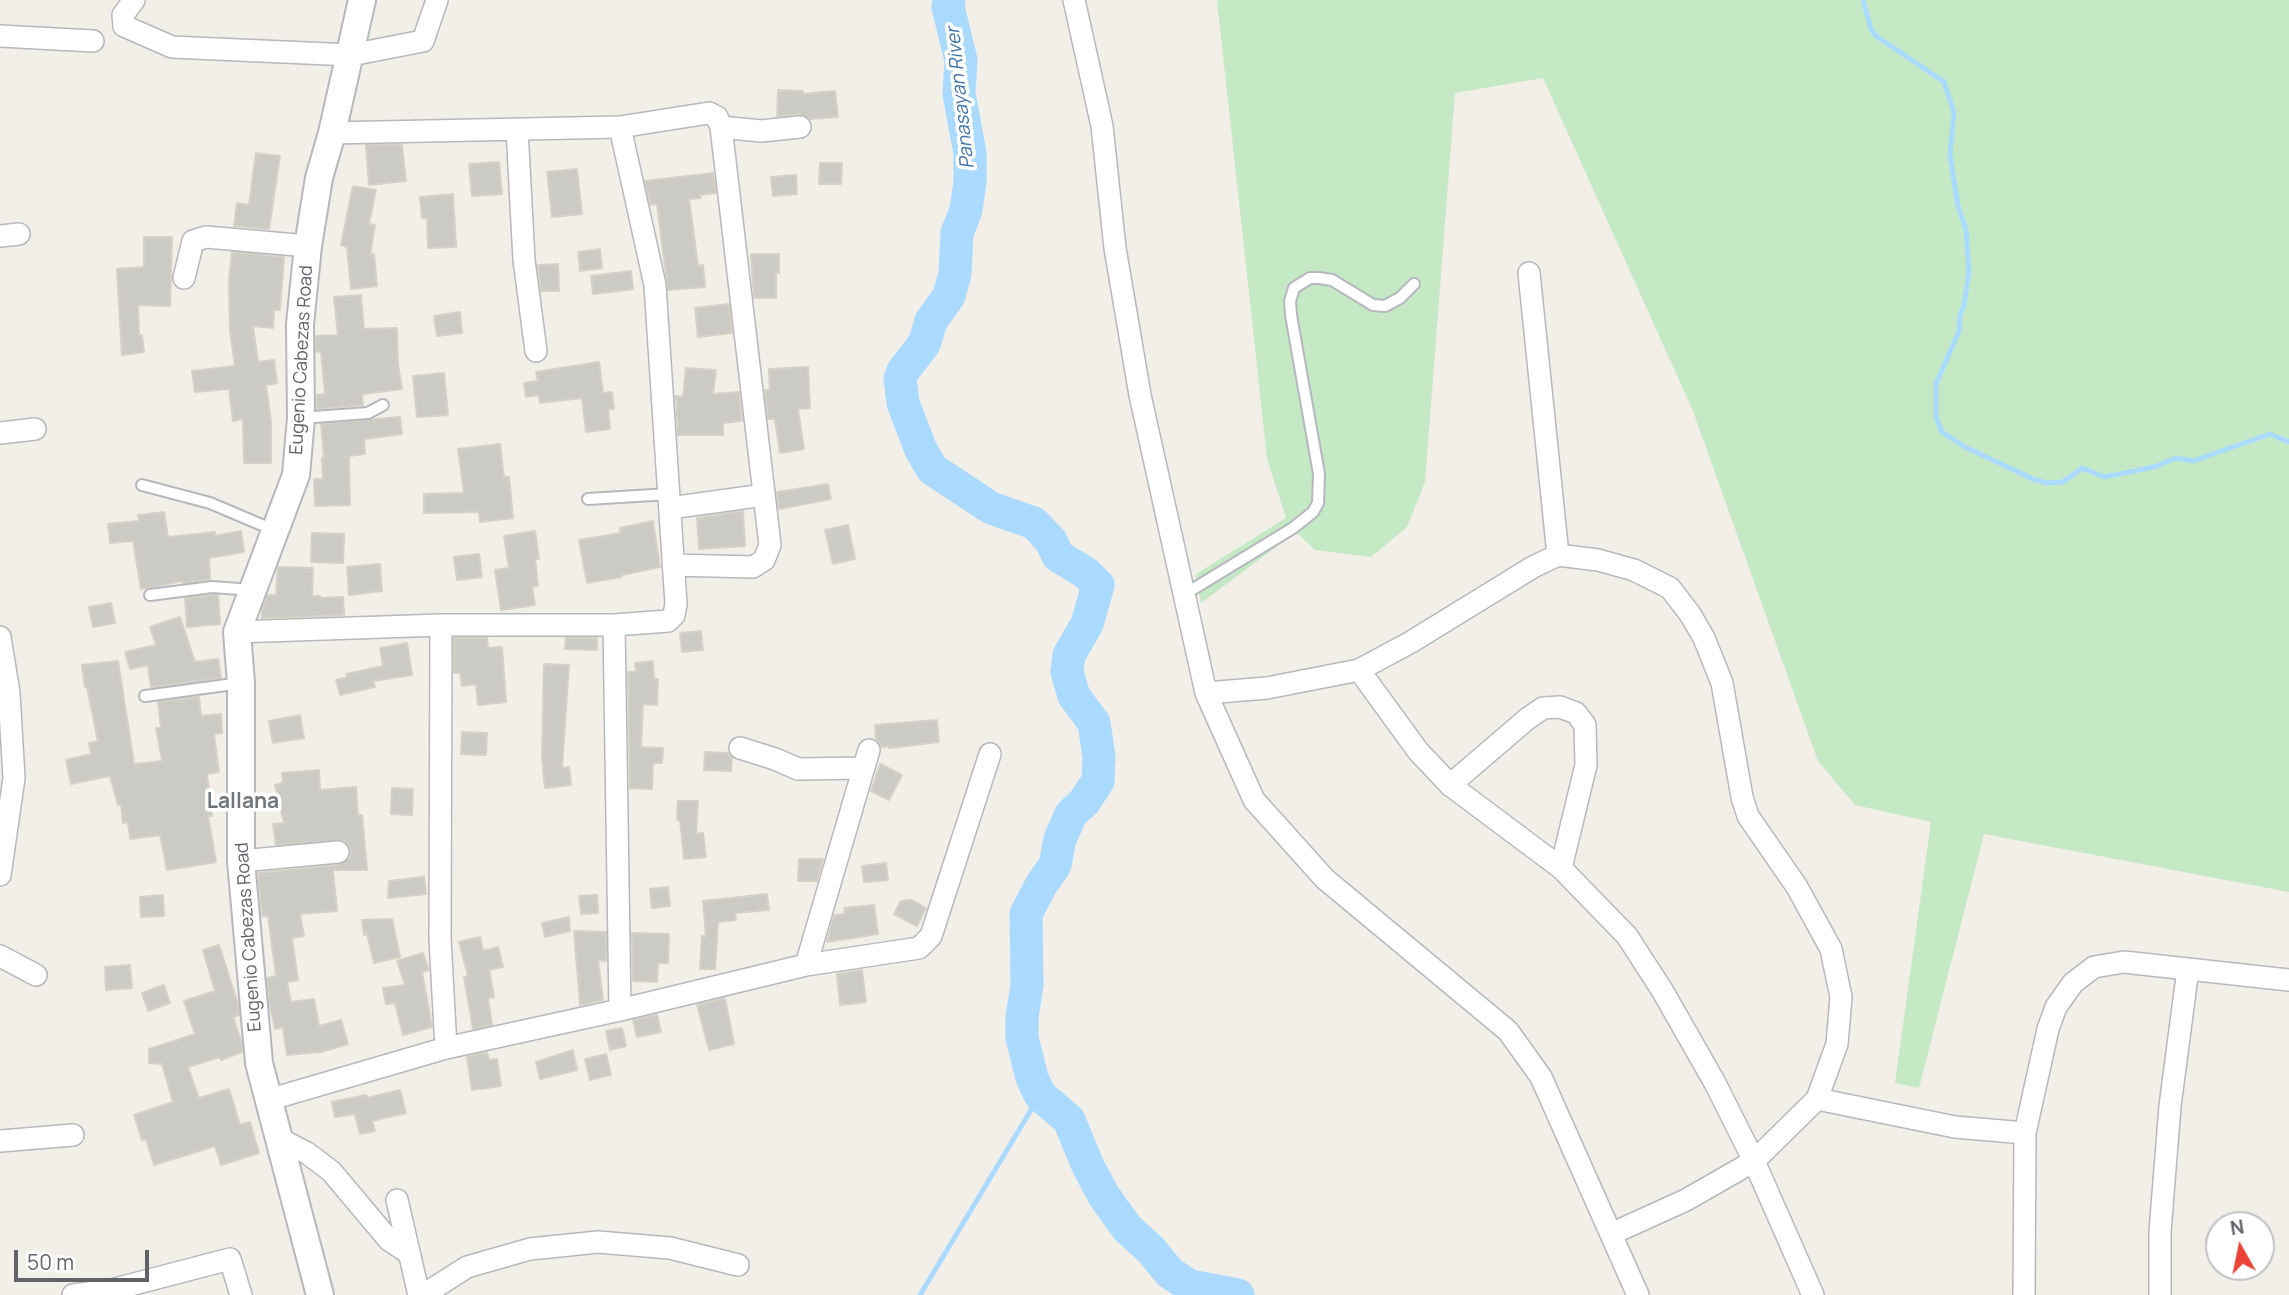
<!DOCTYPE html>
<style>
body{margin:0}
#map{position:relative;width:2289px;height:1295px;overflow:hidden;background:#f1efe8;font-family:Manrope,sans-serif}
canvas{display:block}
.north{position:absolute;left:2205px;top:1211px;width:70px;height:70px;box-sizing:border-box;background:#fff;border:2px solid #bfc1c3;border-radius:50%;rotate:351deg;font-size:19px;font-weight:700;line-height:28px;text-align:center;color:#5f6368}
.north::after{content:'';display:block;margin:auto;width:24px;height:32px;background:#ea4335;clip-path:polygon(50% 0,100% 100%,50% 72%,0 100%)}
.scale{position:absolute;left:14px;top:1250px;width:135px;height:32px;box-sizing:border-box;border:4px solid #5f6368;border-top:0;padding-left:9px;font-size:21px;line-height:24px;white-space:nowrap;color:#5f6368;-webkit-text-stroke:5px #fff;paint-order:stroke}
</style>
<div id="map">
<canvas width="2289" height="1295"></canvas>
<div class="north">N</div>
<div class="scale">50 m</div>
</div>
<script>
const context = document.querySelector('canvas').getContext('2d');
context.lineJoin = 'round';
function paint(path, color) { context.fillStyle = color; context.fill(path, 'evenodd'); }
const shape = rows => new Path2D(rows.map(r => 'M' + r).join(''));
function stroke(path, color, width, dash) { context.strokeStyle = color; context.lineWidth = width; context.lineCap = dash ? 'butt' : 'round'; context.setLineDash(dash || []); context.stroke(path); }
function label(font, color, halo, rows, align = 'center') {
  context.font = font + ' Manrope,sans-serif'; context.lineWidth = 7; context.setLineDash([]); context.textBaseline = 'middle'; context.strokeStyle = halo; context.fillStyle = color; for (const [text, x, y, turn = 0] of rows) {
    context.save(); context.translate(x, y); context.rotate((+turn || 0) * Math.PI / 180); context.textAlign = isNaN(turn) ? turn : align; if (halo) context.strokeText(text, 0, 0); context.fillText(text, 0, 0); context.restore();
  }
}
paint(shape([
 [1217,0,2289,0,2289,892,1984,834,1919,1088,1895,1083,1931,822,1855,805,1818,761,1693,411,1543,78,1455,93,1425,482,1407,527,1371,557,1315,550,1296,532,1201,603,1196,574,1286,518,1267,458]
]), '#c5e8c5');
stroke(shape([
 [1863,0,1871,29,1876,36,1944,82,1954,113,1950,154,1958,206,1966,230,1969,271,1964,305,1960,315,1959,331,1936,384,1936,417,1942,432,1965,447,2033,479,2047,483,2063,482,2082,468,2104,477,2154,467,2176,458,2193,461,2270,434,2289,442],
 [920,1295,1040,1095]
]), '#aadaff', 5);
stroke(shape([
 [949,0,948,7,961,60,959,94,970,153,970,182,966,210,957,233,955,274,949,296,931,321,924,344,903,371,900,379,903,403,921,450,932,469,991,508,1034,523,1051,541,1058,556,1086,573,1098,585,1087,624,1069,655,1067,672,1074,696,1094,723,1099,757,1098,781,1084,802,1071,814,1060,839,1055,865,1041,885,1026,914,1027,985,1022,1017,1022,1038,1032,1078,1040,1095,1069,1120,1088,1166,1104,1196,1127,1228,1151,1250,1170,1273,1190,1286,1238,1295]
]), '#aadaff', 33);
const building = shape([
 [778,90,803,91,803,94,835,91,838,117,810,119,799,114,777,116,778,90],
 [366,145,402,145,406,181,369,185,366,145],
 [256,153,280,156,269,229,234,226,237,203,249,205,256,153],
 [499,162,502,194,472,196,469,164,499,162],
 [820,163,842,163,841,184,819,184,820,163],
 [577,169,582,214,552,217,547,172,577,169],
 [713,173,716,193,700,195,701,198,689,199,698,266,703,265,705,287,668,290,657,204,651,205,645,181,713,173],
 [796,175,797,194,773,196,771,177,796,175],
 [353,186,376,190,369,224,375,225,370,255,374,254,377,286,351,289,347,247,341,245,353,186],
 [453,194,456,247,428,248,427,218,422,218,420,197,453,194],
 [144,237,172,237,170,306,138,305,139,335,142,335,144,352,122,355,117,269,144,267,144,237],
 [600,249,602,268,580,271,578,252,600,249],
 [232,252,284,257,280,310,274,310,273,328,253,326,258,362,274,360,277,383,266,385,271,421,271,463,244,463,243,419,233,421,229,389,195,392,192,371,235,366,230,330,229,281,232,252],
 [751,254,779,254,779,273,776,273,776,298,754,298,751,254],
 [558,264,559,291,541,291,538,265,558,264],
 [631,271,633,289,593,294,591,276,631,271],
 [361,295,364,329,397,328,398,365,402,389,362,394,363,405,317,409,317,395,325,394,321,351,316,352,316,336,338,335,334,297,361,295],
 [729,304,732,333,698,337,695,308,729,304],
 [460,312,462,333,437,336,434,316,460,312],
 [599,362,603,393,612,392,614,409,608,409,610,429,586,432,582,398,540,403,539,395,526,397,524,383,538,381,536,372,599,362],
 [808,367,810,408,798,409,804,449,780,453,775,419,768,419,765,390,770,390,769,369,808,367],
 [686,368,716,370,713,394,739,392,742,421,723,423,723,435,678,435,676,396,683,397,686,368],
 [444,373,448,415,417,417,413,376,444,373],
 [400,417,402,434,364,439,365,454,349,456,350,505,315,506,314,479,323,479,322,458,324,458,321,424,400,417],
 [500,444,504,477,509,477,513,518,480,522,479,512,424,513,424,494,464,493,458,449,500,444],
 [828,484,831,499,779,509,777,492,828,484],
 [743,511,745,546,699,549,697,518,743,511],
 [164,512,168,537,215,532,215,536,241,531,244,552,209,558,210,579,183,583,183,581,141,589,133,541,110,543,108,524,139,521,138,515,164,512],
 [653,521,660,567,622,575,622,577,587,583,579,540,621,533,620,528,653,521],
 [848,525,855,559,833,564,825,530,848,525],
 [535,531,539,559,535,559,538,586,532,586,535,605,501,610,495,570,509,568,504,536,535,531],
 [312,533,344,534,343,563,311,562,312,533],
 [479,554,482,577,457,580,454,557,479,554],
 [380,564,382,591,349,595,347,567,380,564],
 [278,567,313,568,312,596,320,596,320,598,343,597,344,615,262,618,262,611,268,595,276,595,278,567],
 [212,595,218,595,220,624,187,627,185,598,212,595],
 [111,603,115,623,93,627,89,607,111,603],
 [180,617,195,662,218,659,221,678,151,687,148,665,130,669,125,652,156,645,150,627,180,617],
 [701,631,703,650,682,652,680,633,701,631],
 [454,638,487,638,488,648,502,647,506,702,478,705,476,684,462,686,460,673,454,673,454,638],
 [566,638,597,638,597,650,565,649,566,638],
 [407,643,412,675,373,681,375,687,340,695,336,680,347,677,346,674,383,666,380,648,407,643],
 [118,661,134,764,162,761,156,728,161,728,158,702,199,697,201,716,221,714,222,733,214,734,219,772,207,774,212,816,208,816,216,862,167,870,160,835,130,839,128,822,123,823,121,805,118,805,110,776,71,784,66,760,91,754,89,743,98,741,87,687,85,687,82,665,118,661],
 [653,661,654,679,658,679,657,705,643,704,641,747,663,748,662,763,653,763,652,789,630,788,628,672,636,672,635,663,653,661],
 [544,664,569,665,562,768,569,767,571,785,545,788,542,758,544,664],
 [300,715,304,738,273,743,269,721,300,715],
 [937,720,939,742,889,748,889,746,882,747,876,739,875,725,937,720],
 [462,732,487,733,486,755,461,754,462,732],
 [705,752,728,753,732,758,731,771,704,770,705,752],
 [880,764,902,775,889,800,871,791,880,764],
 [319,770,320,790,356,787,358,815,362,815,367,870,333,870,337,911,300,914,304,936,292,938,298,980,287,982,291,1002,314,999,319,1026,341,1020,348,1044,321,1052,287,1055,283,1027,275,1029,269,1002,267,978,276,976,268,916,262,916,258,873,339,865,350,858,351,851,349,845,343,840,276,845,273,824,284,823,275,785,283,783,282,773,319,770],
 [392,788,413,789,412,815,391,814,392,788],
 [678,801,698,801,696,834,703,833,706,857,684,859,680,820,677,820,678,801],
 [799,859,823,859,817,881,798,881,799,859],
 [886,863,888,880,864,882,862,866,886,863],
 [424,877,426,894,388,898,389,881,424,877],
 [668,887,670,906,652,908,650,889,668,887],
 [767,894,769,910,735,913,736,920,718,922,715,969,700,969,702,936,706,936,703,901,767,894],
 [163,895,164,916,141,917,140,897,163,895],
 [597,895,598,913,581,914,579,896,597,895],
 [912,900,926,908,917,926,894,914,901,901,912,900],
 [874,905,878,934,827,942,834,915,845,914,844,908,874,905],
 [569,917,570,931,545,937,542,923,569,917],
 [392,919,400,957,374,963,367,934,364,935,362,920,392,919],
 [574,931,606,932,606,961,598,960,603,1000,580,1005,574,931],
 [632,933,669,934,668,963,658,963,657,982,633,981,632,933],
 [480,937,483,951,498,947,503,967,489,970,494,997,488,998,492,1025,473,1029,464,977,468,976,459,942,480,937],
 [219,945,238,1004,239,1015,233,1017,241,1041,242,1052,221,1060,220,1057,188,1067,199,1098,229,1089,240,1125,250,1122,259,1153,221,1165,215,1146,154,1165,146,1139,142,1140,134,1115,173,1102,162,1064,149,1063,149,1049,195,1034,184,1001,215,991,203,950,219,945],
 [423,953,429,970,422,972,432,1027,403,1035,395,1003,386,1004,383,988,405,985,397,961,423,953],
 [130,965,132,988,106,990,105,967,130,965],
 [862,970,866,1002,840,1005,837,974,862,970],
 [164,985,170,1003,148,1011,142,993,164,985],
 [725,998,734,1044,709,1050,697,1005,725,998],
 [657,1015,661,1032,637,1037,633,1020,657,1015],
 [622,1028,626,1046,610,1050,606,1031,622,1028],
 [573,1050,577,1070,540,1079,536,1062,573,1050],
 [487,1052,489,1060,497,1059,501,1086,472,1090,467,1057,487,1052],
 [606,1054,611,1075,590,1080,585,1059,606,1054],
 [400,1090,406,1113,372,1121,375,1131,360,1134,355,1114,335,1117,332,1102,366,1095,367,1098,400,1090]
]);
paint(building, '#cccac5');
stroke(building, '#d6d1c6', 2);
const service = shape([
 [301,418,368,413,383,405],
 [142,485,210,503,276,531],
 [588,499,669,494],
 [1185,594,1293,528,1313,512,1318,503,1319,474,1291,315,1290,301,1294,288,1310,278,1319,278,1332,280,1373,305,1385,306,1400,298,1414,284],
 [150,595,212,587,253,590],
 [145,696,241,683]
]);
const minor = shape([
 [134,0,123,15,124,26,172,47,351,55,423,41,437,0],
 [1074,0,1102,126,1115,248,1140,395,1206,693,1254,800,1325,879,1508,1031,1541,1077,1638,1295],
 [0,36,93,41],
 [620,127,709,113,717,117,721,127,770,545,764,560,753,567,674,565],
 [721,127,761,131,800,127],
 [517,129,524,260,536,351],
 [332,133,620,127,655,285,676,604,674,615,668,621,614,625,620,1010],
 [0,236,19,234],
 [1529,273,1558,555],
 [184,278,193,241,206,237,308,246],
 [0,433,35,429],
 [670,508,764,495],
 [441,625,440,939,446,1048],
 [237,632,441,625,614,625],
 [0,637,9,693,14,778,0,875],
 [1359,670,1418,751,1450,785,1561,868,1627,936,1662,990,1715,1083,1754,1161,1813,1295],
 [1206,693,1267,688,1359,670,1411,642,1533,567,1558,555,1598,560,1634,570,1670,588,1690,614,1704,638,1722,683,1742,797,1748,816,1797,887,1831,949,1841,997,1837,1044,1817,1099,1754,1161,1686,1200,1611,1234],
 [740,748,775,759,798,769,863,768],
 [1450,785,1527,719,1543,708,1560,707,1576,713,1585,725,1586,765,1561,868],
 [241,861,338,852],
 [0,956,36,975],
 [806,965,869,750],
 [1817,1099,1955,1127,2025,1133],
 [268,1100,446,1048,620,1010,806,965,919,948,931,936,990,754],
 [278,1138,307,1153,331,1171,389,1240,407,1252],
 [0,1141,73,1135],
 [397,1200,419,1295],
 [73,1295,111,1290,230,1259,241,1295],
 [423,1295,467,1267,530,1249,598,1242,670,1248,738,1265],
 [2024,1295,2025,1133,2048,1029,2056,1007,2073,983,2094,967,2124,962,2289,980],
 [2160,1295,2160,1232,2170,1106,2188,969]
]);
const tertiary = shape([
 [320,1295,259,1063,241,861,241,683,237,632,296,475,301,418,300,324,308,246,319,178,332,133,362,0]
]);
stroke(service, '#b5b8bc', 14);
stroke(minor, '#b5b8bc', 24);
stroke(tertiary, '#b5b8bc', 30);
stroke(service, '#fff', 10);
stroke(minor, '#fff', 21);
stroke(tertiary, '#fff', 26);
label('18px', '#5f6368', '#fff', [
 ["Eugenio Cabezas Road",302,360,-87],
 ["Eugenio Cabezas Road",249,937,-94]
]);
label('italic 19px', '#4174aa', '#fff', [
 ["Panasayan River",961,98,-96]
]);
label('bold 21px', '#70757a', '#fff', [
 ["Lallana",243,802]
]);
</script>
